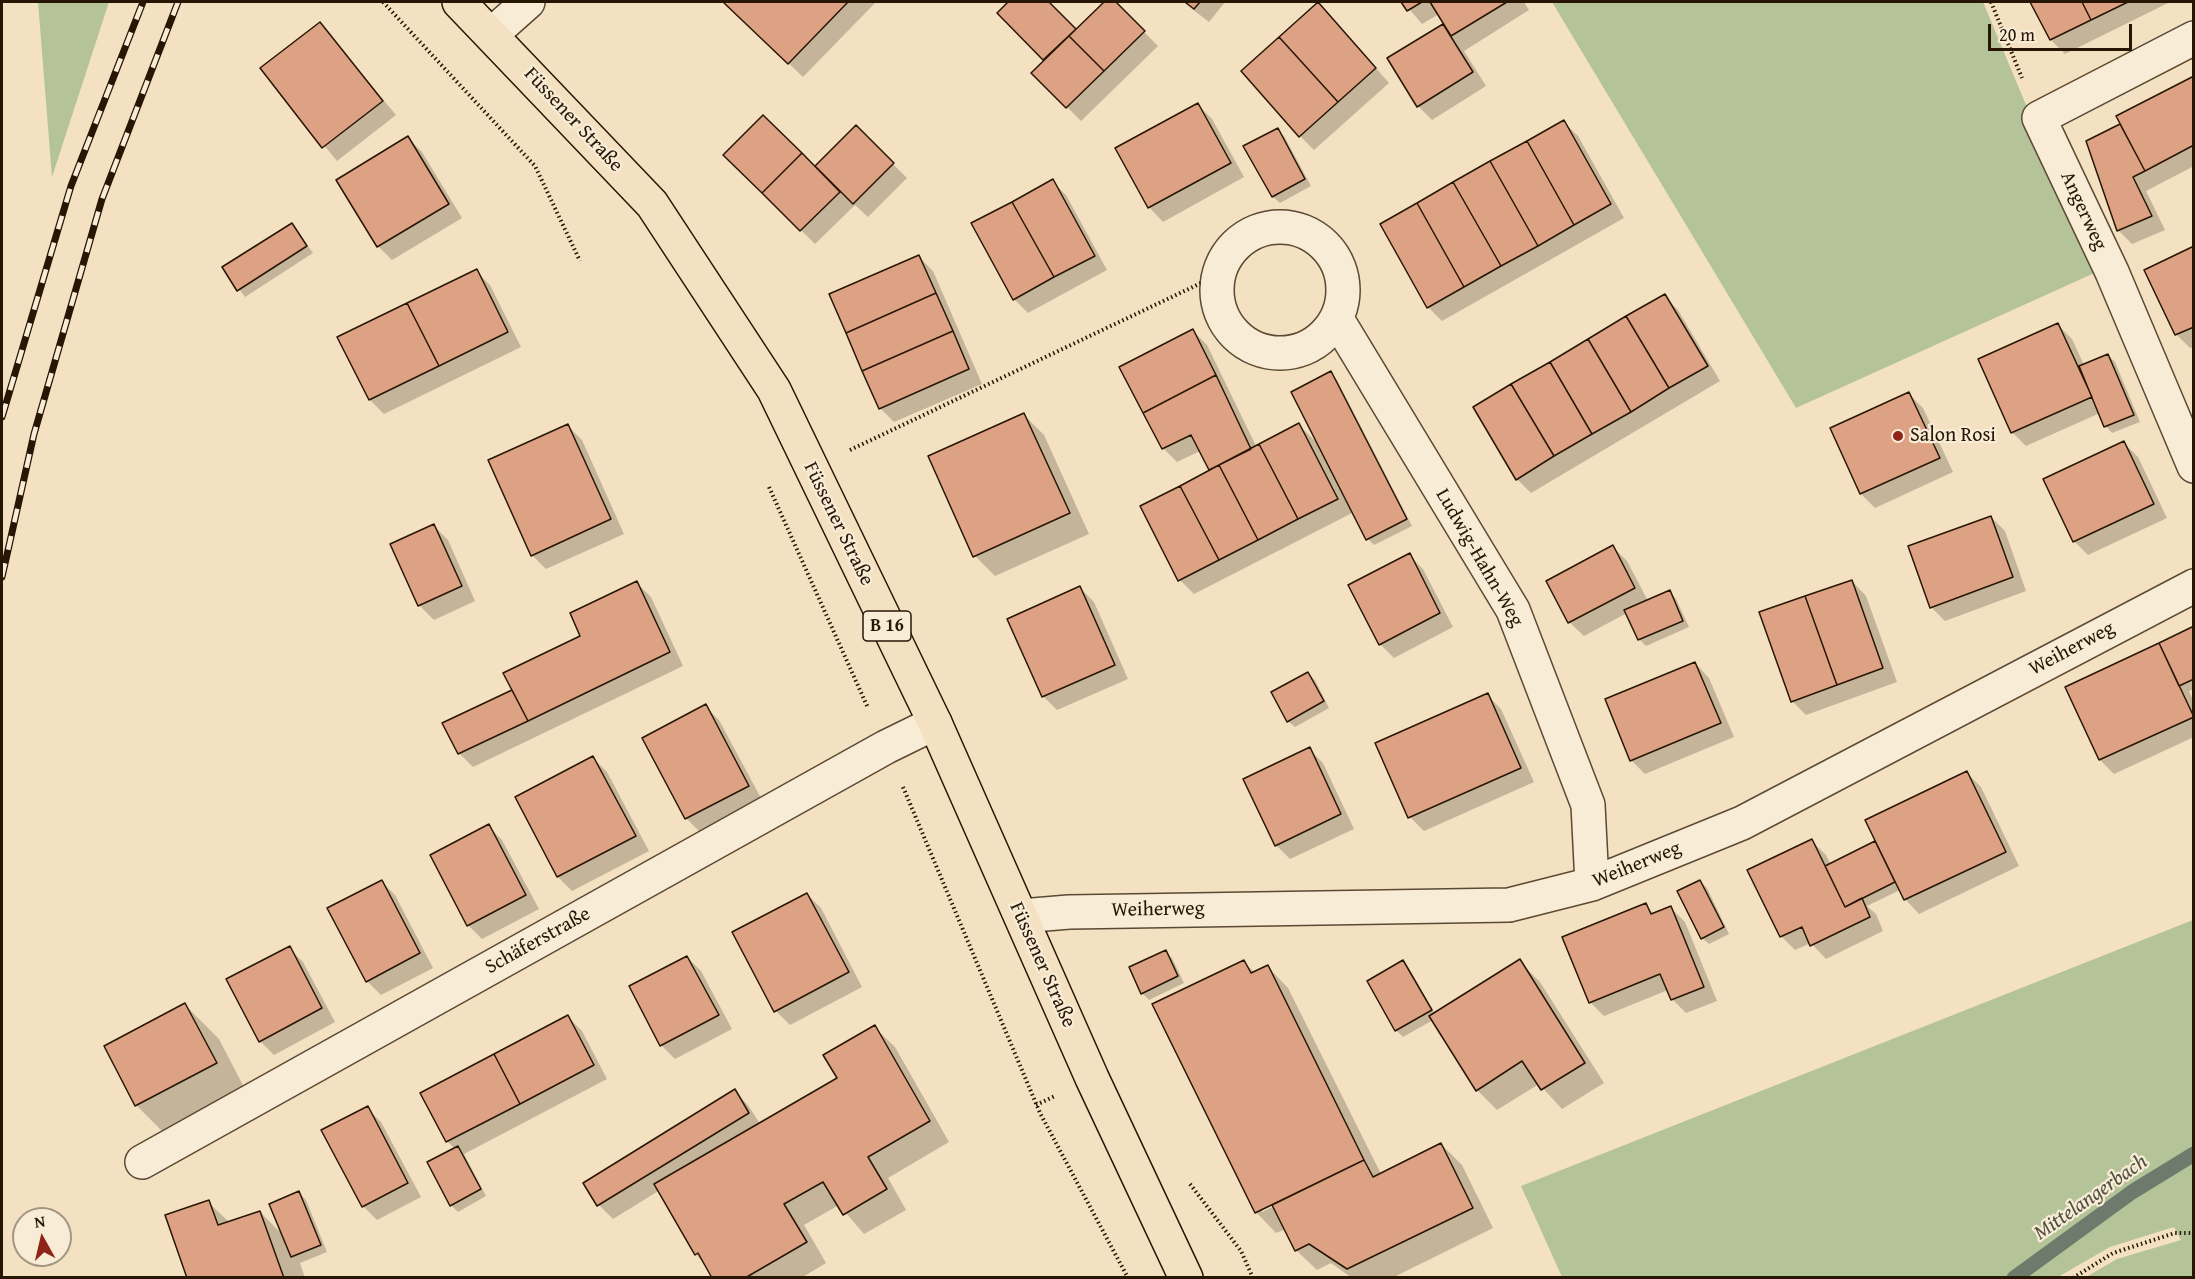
<!DOCTYPE html>
<meta charset="utf-8">
<style>
body{margin:0}
#map{position:relative;width:2195px;height:1279px;overflow:hidden;background:#f4e1c1;font-family:"Gentium Book Plus",serif}
canvas{display:block}
.frame{position:absolute;inset:0;border:3px solid #281605;pointer-events:none}
.north{position:absolute;left:12px;top:1207px;width:60px;height:60px;box-sizing:border-box;background:#f8ecd7;border:2px solid #a59683;border-radius:50%;rotate:352deg;font-size:16px;font-weight:700;line-height:24px;text-align:center;color:#281605}
.north::after{content:'';display:block;margin:auto;width:21px;height:27px;background:#8f2418;clip-path:polygon(50% 0,100% 100%,50% 72%,0 100%)}
.scale{position:absolute;left:1988px;top:24px;width:144px;height:27px;box-sizing:border-box;border:3px solid #281605;border-top:0;padding-left:8px;font-size:18px;line-height:21px;white-space:nowrap;color:#281605;-webkit-text-stroke:4px #f8ecd7;paint-order:stroke}
</style>
<div id="map">
<canvas width="2195" height="1279"></canvas>
<div class="frame"></div>
<div class="north">N</div>
<div class="scale">20 m</div>
</div>
<script>
const context = document.querySelector('canvas').getContext('2d');
context.lineJoin = 'round';
function paint(path, color) { context.fillStyle = color; context.fill(path, 'evenodd'); }
const shape = rows => new Path2D(rows.map(r => 'M' + r).join(''));
function stroke(path, color, width, dash) { context.strokeStyle = color; context.lineWidth = width; context.lineCap = dash ? 'butt' : 'round'; context.setLineDash(dash || []); context.stroke(path); }
function label(font, color, halo, rows, align = 'center') {
  context.font = font + ' "Gentium Book Plus",serif'; context.lineWidth = 4.5; context.setLineDash([]); context.textBaseline = 'middle'; context.strokeStyle = halo; context.fillStyle = color; for (const [text, x, y, turn = 0] of rows) {
    context.save(); context.translate(x, y); context.rotate((+turn || 0) * Math.PI / 180); context.textAlign = isNaN(turn) ? turn : align; if (halo) context.strokeText(text, 0, 0); context.fillText(text, 0, 0); context.restore();
  }
}
paint(shape([
 [38,2,109,2,52,177],
 [1552,2,1983,2,2034,124,2101,270,1796,408],
 [2193,920,2193,1277,2086,1277,2117,1259,2181,1240,2174,1227,2110,1247,2058,1277,1562,1277,1521,1186]
]), '#b5c498');
paint(shape([
 [725,2,876,2,803,77],
 [1010,2,1047,2,1076,31,1107,2,1114,2,1158,46,1081,121,1033,73,1045,60,999,13],
 [1183,2,1225,2,1209,22],
 [1403,2,1524,2,1529,10,1464,51,1486,86,1432,120,1418,106,1389,59,1445,24,1439,14,1422,24],
 [2032,2,2170,2,2065,54,2051,40],
 [1332,18,1389,83,1314,150,1300,136],
 [320,24,396,115,337,161,262,69],
 [2194,78,2194,166,2146,191,2165,230,2132,244,2118,230,2087,142,2122,125],
 [1197,104,1212,119,1244,177,1163,222,1149,207,1117,149],
 [1564,122,1578,136,1624,218,1442,321,1428,307],
 [856,127,907,178,868,217,855,205,815,244,725,155,815,168],
 [1277,130,1284,136,1311,186,1280,203,1273,197],
 [408,138,422,152,462,218,392,260,378,246],
 [1052,181,1066,195,1107,270,1028,313,1014,299,973,224],
 [292,225,313,253,245,297,224,268],
 [2194,248,2194,347,2190,348,2176,334],
 [919,257,933,271,982,384,894,422,880,408],
 [476,271,490,285,521,347,384,414,370,400,339,338],
 [1664,296,1678,310,1720,381,1531,493,1517,479],
 [2058,325,2072,339,2084,365,2108,355,2115,362,2140,422,2112,433,2106,426,2100,413,2026,446,2012,432],
 [1193,331,1207,345,1257,448,1299,425,1319,445,1331,373,1337,380,1412,526,1374,545,1368,539,1354,512,1194,594,1180,580,1142,506,1211,471,1200,451,1177,462,1163,448],
 [1909,394,1923,408,1953,472,1875,508,1861,494,1832,429],
 [1024,415,1044,435,1089,534,995,576,975,556],
 [568,426,582,440,624,534,546,569,532,555],
 [2124,443,2138,457,2167,518,2088,555,2074,541],
 [1991,517,2005,531,2026,591,1945,621,1931,607],
 [434,526,448,540,475,601,434,620,420,606,392,545],
 [1613,547,1627,561,1648,601,1670,592,1676,599,1689,627,1646,646,1639,639,1627,613,1584,636,1569,622],
 [1409,555,1423,569,1453,627,1394,658,1380,644],
 [1852,581,1866,596,1897,682,1806,715,1792,701],
 [637,583,651,597,683,666,473,767,459,753,514,690,582,637],
 [1080,588,1094,602,1128,679,1057,710,1043,696],
 [2194,628,2194,689,2189,691,2194,702,2194,737,2114,774,2100,760,2067,687],
 [1695,663,1709,678,1734,737,1645,774,1631,760],
 [1308,673,1315,680,1329,708,1295,727,1288,721],
 [1487,695,1501,709,1534,782,1424,831,1410,817],
 [705,706,719,720,762,800,700,832,686,818],
 [1309,749,1323,763,1354,829,1290,859,1276,845],
 [593,758,607,772,649,851,572,891,558,877,517,797],
 [1967,773,1981,787,2019,866,1919,914,1905,899,1900,890,1867,906,1876,914,1883,931,1826,959,1811,943,1795,950,1781,936,1812,841,1826,855,1831,865,1875,843,1879,848],
 [488,826,502,840,539,909,482,939,468,925],
 [381,881,395,895,433,968,381,995,367,981],
 [1700,881,1707,888,1729,934,1709,944,1702,938],
 [807,894,821,908,862,987,790,1025,776,1011,734,933],
 [1645,905,1654,914,1671,908,1685,922,1717,1001,1686,1013,1672,999,1668,990,1604,1016,1590,1002],
 [289,948,303,962,335,1022,274,1055,260,1041],
 [1166,952,1172,958,1184,983,1149,1000,1142,993],
 [687,957,701,971,732,1029,675,1059,661,1045],
 [1519,961,1540,982,1604,1083,1562,1109,1539,1084,1497,1110,1477,1090,1433,1020,1403,1037,1396,1030,1402,962,1409,969,1435,1014],
 [1244,962,1255,973,1268,967,1288,988,1381,1174,1441,1144,1462,1165,1493,1228,1392,1278,1352,1278,1331,1263,1317,1270,1296,1250,1286,1229,1276,1233,1256,1212],
 [1278,1201,1280,1203,1262,1212,1262,1208],
 [185,1005,219,1039,249,1097,170,1139,136,1105],
 [568,1017,582,1031,607,1079,464,1154,486,1196,458,1212,451,1205,455,1149,448,1142,422,1093],
 [874,1027,895,1047,949,1142,888,1178,906,1210,864,1234,839,1205,804,1225,826,1263,801,1278,714,1278,696,1254,660,1190,613,1219,599,1205,585,1184,734,1091,748,1105,760,1124,839,1078],
 [367,1108,381,1122,421,1197,377,1220,363,1206],
 [299,1193,306,1200,327,1252,300,1263,305,1278,189,1278,208,1202,230,1223,260,1212,284,1236]
]), '#0003');
stroke(shape([
 [2014,1278,2132,1192,2194,1154]
]), '#6e7b6c', 15);
const building = shape([
 [723,2,848,2,788,64,723,2],
 [1008,2,1049,2,1076,29,1043,60,997,13,1008,2],
 [1104,2,1116,2,1145,31,1104,71,1069,36,1104,2],
 [1185,2,1200,2,1194,9,1185,2],
 [1318,2,1376,68,1338,102,1279,37,1318,2],
 [1401,2,1422,2,1407,11,1401,2],
 [1430,2,1507,2,1451,36,1430,2],
 [2030,2,2082,2,2091,20,2050,40,2030,2],
 [2082,2,2128,2,2091,20,2082,2],
 [320,22,383,101,322,148,260,68,320,22],
 [1443,24,1473,72,1417,107,1387,58,1443,24],
 [1069,36,1104,71,1066,108,1031,73,1069,36],
 [1279,37,1338,102,1299,137,1241,71,1279,37],
 [2194,76,2194,145,2145,171,2116,116,2194,76],
 [1198,103,1231,163,1148,208,1115,148,1198,103],
 [763,115,802,153,762,193,723,155,763,115],
 [1564,120,1611,204,1574,225,1527,141,1564,120],
 [2120,124,2145,171,2133,177,2152,216,2117,231,2086,141,2120,124],
 [856,125,894,163,853,204,815,166,856,125],
 [1278,128,1305,179,1272,197,1243,146,1278,128],
 [408,136,449,204,377,247,336,180,408,136],
 [1527,141,1574,225,1538,246,1490,161,1527,141],
 [802,153,840,192,800,231,762,193,802,153],
 [1490,161,1538,246,1501,266,1453,182,1490,161],
 [1053,179,1095,256,1054,277,1012,202,1053,179],
 [1453,182,1501,266,1464,287,1417,203,1453,182],
 [1012,202,1054,277,1013,300,971,223,1012,202],
 [1417,203,1464,287,1427,308,1380,224,1417,203],
 [292,223,307,246,237,291,222,267,292,223],
 [2194,246,2194,327,2175,335,2144,270,2194,246],
 [919,255,936,293,846,333,829,294,919,255],
 [477,269,508,332,439,366,407,303,477,269],
 [936,293,953,331,862,371,846,333,936,293],
 [1665,294,1708,366,1669,388,1626,316,1665,294],
 [407,303,439,366,369,400,337,337,407,303],
 [1626,316,1669,388,1631,412,1588,339,1626,316],
 [2058,323,2092,397,2011,433,1978,359,2058,323],
 [1193,329,1216,375,1143,413,1119,367,1193,329],
 [953,331,969,369,879,409,862,371,953,331],
 [1588,339,1631,412,1592,434,1550,362,1588,339],
 [2108,354,2134,415,2104,427,2079,366,2108,354],
 [1550,362,1592,434,1554,456,1511,384,1550,362],
 [1331,371,1407,519,1366,540,1291,392,1331,371],
 [1216,375,1251,449,1209,470,1191,435,1162,449,1143,413,1216,375],
 [1511,384,1554,456,1516,480,1473,407,1511,384],
 [1909,392,1940,458,1860,494,1830,428,1909,392],
 [1024,413,1070,513,973,557,928,456,1024,413],
 [1299,423,1338,499,1298,519,1259,444,1299,423],
 [568,424,611,519,531,556,488,460,568,424],
 [2124,441,2154,504,2073,542,2043,479,2124,441],
 [1259,444,1298,519,1258,540,1219,465,1259,444],
 [1219,465,1258,540,1219,560,1180,486,1219,465],
 [1180,486,1219,560,1178,581,1140,506,1180,486],
 [1991,516,2013,577,1930,608,1908,546,1991,516],
 [434,524,462,586,418,606,390,544,434,524],
 [1613,545,1635,588,1568,623,1546,581,1613,545],
 [1410,553,1440,613,1379,645,1348,585,1410,553],
 [1852,580,1883,668,1837,685,1805,596,1852,580],
 [637,581,670,652,528,721,503,673,580,636,570,613,637,581],
 [1080,586,1115,665,1042,697,1007,619,1080,586],
 [1670,590,1683,621,1638,640,1624,610,1670,590],
 [1805,596,1837,685,1791,702,1759,612,1805,596],
 [2194,626,2194,679,2179,686,2159,643,2194,626],
 [2159,643,2194,717,2099,760,2065,687,2159,643],
 [1695,662,1721,723,1630,761,1605,699,1695,662],
 [1308,672,1324,701,1287,722,1271,692,1308,672],
 [512,690,528,721,458,754,442,723,512,690],
 [1488,693,1521,768,1408,818,1375,743,1488,693],
 [706,704,749,786,685,819,642,738,706,704],
 [1310,747,1341,814,1275,846,1243,779,1310,747],
 [593,756,636,836,557,877,515,797,593,756],
 [1967,771,2006,852,1904,900,1865,820,1967,771],
 [489,824,526,895,467,926,430,855,489,824],
 [1812,839,1845,907,1862,898,1870,917,1810,946,1802,927,1780,937,1747,870,1812,839],
 [1875,841,1895,882,1845,907,1825,866,1875,841],
 [382,880,420,953,366,982,327,908,382,880],
 [1700,880,1724,927,1701,939,1677,891,1700,880],
 [807,893,849,972,774,1012,732,932,807,893],
 [1646,903,1651,914,1671,906,1704,987,1671,1000,1660,974,1589,1003,1562,937,1646,903],
 [290,946,322,1008,259,1042,226,979,290,946],
 [1166,950,1178,976,1141,994,1129,967,1166,950],
 [687,956,719,1015,660,1046,629,986,687,956],
 [1520,959,1585,1063,1541,1090,1522,1061,1476,1091,1429,1016,1520,959],
 [1244,960,1251,973,1268,965,1364,1160,1255,1213,1152,1004,1244,960],
 [1403,960,1432,1010,1395,1031,1367,981,1403,960],
 [185,1003,217,1063,135,1106,104,1046,185,1003],
 [568,1015,594,1065,520,1104,494,1054,568,1015],
 [875,1025,930,1121,868,1157,887,1189,843,1215,823,1182,784,1204,807,1242,745,1278,712,1278,698,1253,695,1255,654,1184,837,1078,823,1055,875,1025],
 [494,1054,520,1104,446,1142,420,1093,494,1054],
 [735,1089,749,1113,597,1206,583,1183,735,1089],
 [368,1106,408,1183,362,1207,321,1130,368,1106],
 [1441,1143,1473,1208,1347,1269,1309,1244,1295,1251,1272,1205,1364,1160,1373,1177,1441,1143],
 [458,1146,481,1189,450,1206,427,1162,458,1146],
 [299,1191,321,1245,291,1257,269,1204,299,1191],
 [209,1200,218,1225,260,1211,284,1278,187,1278,165,1215,209,1200]
]);
paint(building, '#dda183');
stroke(building, '#281605', 1.5);
const street = shape([
 [492,34,528,2],
 [2194,38,2039,118,2112,272,2194,466],
 '1217 290a63 63 0 1 1 126 0a63 63 0 1 1-126 0Z',
 [1337,319,1513,610,1588,805,1592,884],
 [1021,916,1069,912,1509,905,1592,884,1742,823,2194,586],
 [142,1162,886,747,935,723]
]);
const primary = shape([
 [459,2,652,204,774,390,935,723,1092,1078,1186,1278]
]);
stroke(street, '#5b4934', 36);
stroke(primary, '#281605', 36);
stroke(shape([
 [383,2,535,166,580,261],
 [1991,2,2022,78],
 [850,450,1218,275],
 [769,487,868,708],
 [903,787,1040,1113,1128,1278],
 [1036,1105,1055,1096],
 [1190,1184,1241,1251,1253,1278],
 [2073,1278,2113,1253,2175,1233,2194,1233]
]), '#281605', 4, [1.5, 3]);
stroke(street, '#f8ecd7', 33);
stroke(primary, '#f4e1c1', 33);
const rail = shape([
 [2,417,71,186,143,2],
 [2,577,34,434,102,199,178,2]
]);
stroke(rail, '#281605', 7);
stroke(rail, '#f8ecd7', 4.5, [14]);
for (const [x, y, r, color] of [
 [1898,436,6,"#8f2418"]
]) { const dot = new Path2D(); dot.arc(x, y, r, 0, 2 * Math.PI); context.fillStyle = color; context.fill(dot); stroke(dot, '#f8ecd7', 2); }
for (const [x, y, w] of [
 [887,626,48]
]) { const box = new Path2D(); box.roundRect(x - w / 2, y - 15, w, 30, 4.5); context.fillStyle = '#f8ecd7'; context.fill(box); stroke(box, '#281605', 1.5); }
label('bold 18px', '#281605', null, [
 ["B 16",887,626]
]);
label('20px', '#281605', '#f8ecd7', [
 ["Füssener Straße",573,120,47],
 ["Angerweg",2083,211,65],
 ["Füssener Straße",838,524,64],
 ["Ludwig-Hahn-Weg",1479,558,60],
 ["Weiherweg",2072,649,-28],
 ["Weiherweg",1637,865,-22],
 ["Weiherweg",1158,910,-1],
 ["Schäferstraße",538,941,-29],
 ["Füssener Straße",1042,965,66]
]);
label('20px', '#281605', '#f8ecd7', [
 ["Salon Rosi",1910,436]
], 'left');
label('italic 21px', '#515141', '#f8ecd7', [
 ["Mittelangerbach",2091,1198,-35]
]);
</script>
